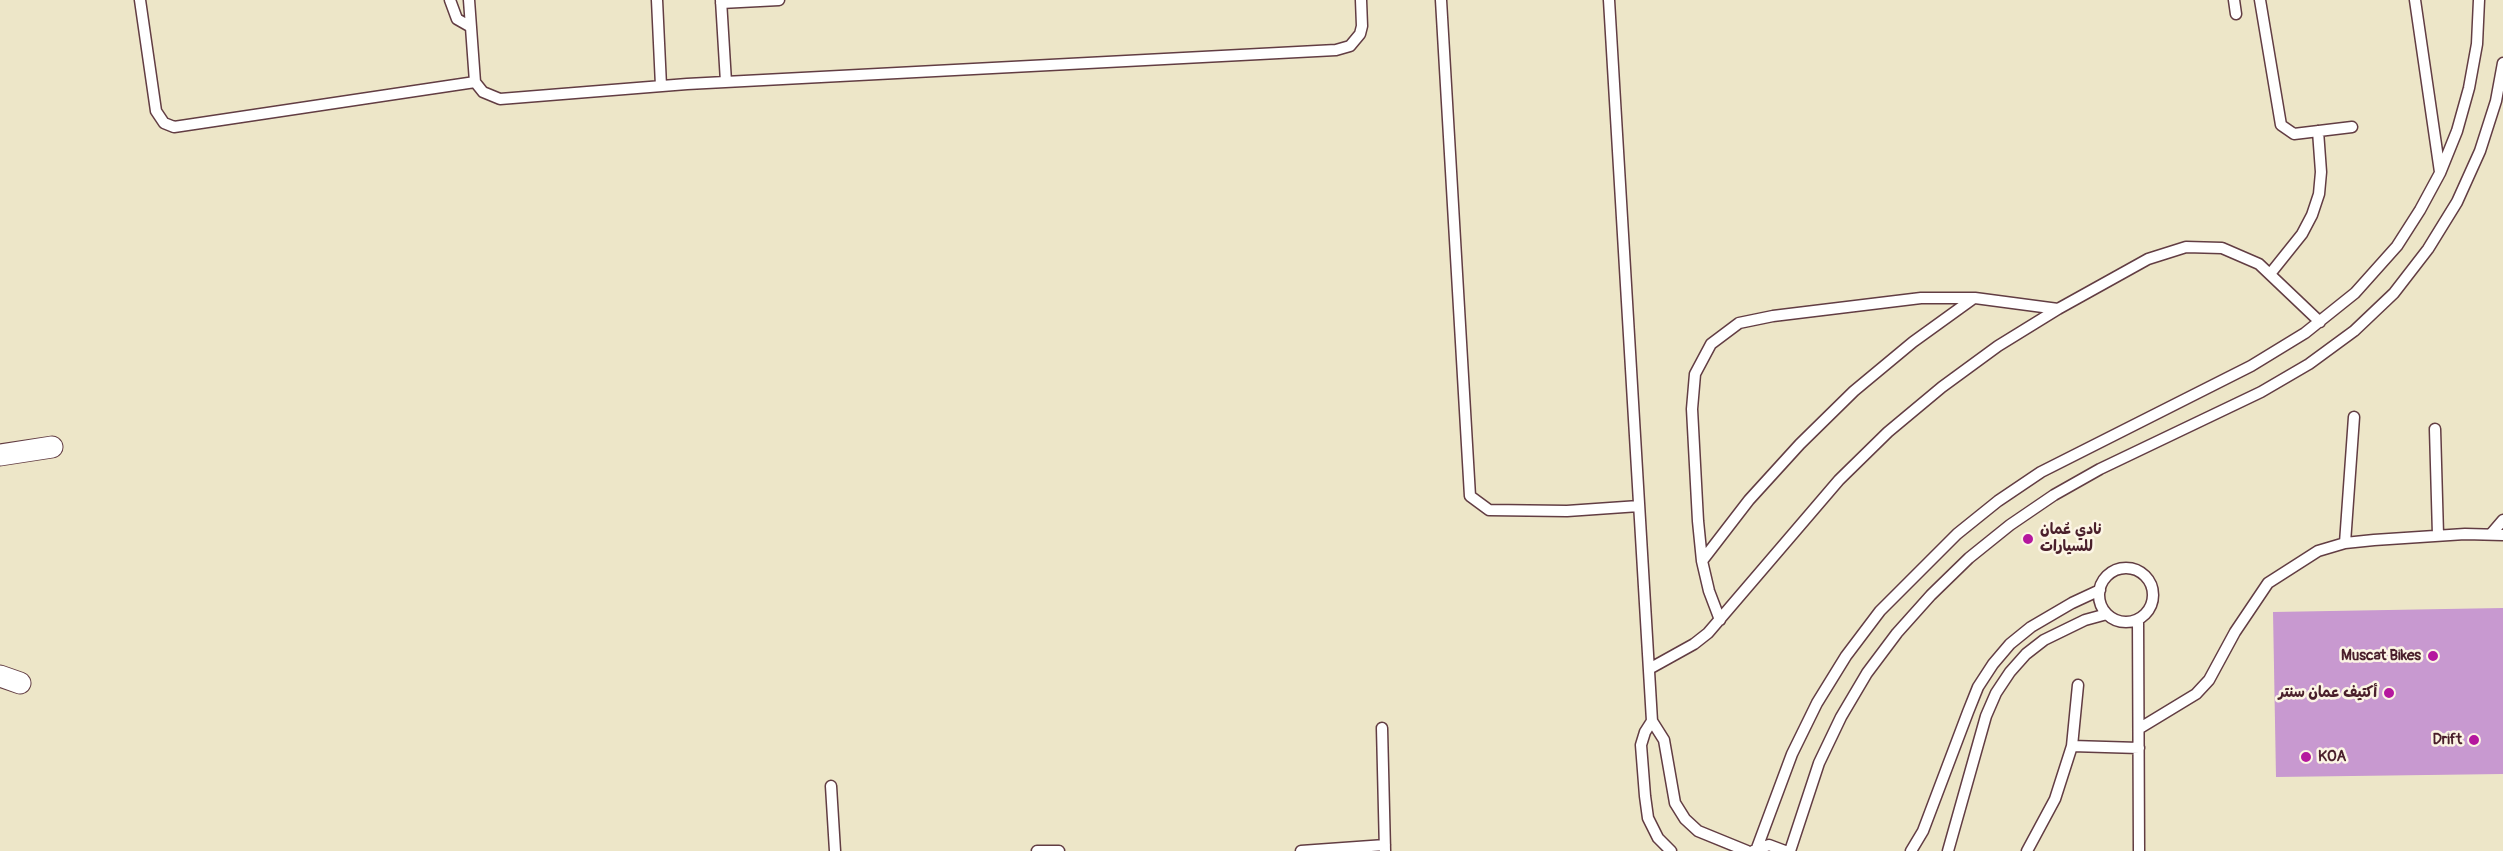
<!DOCTYPE html>
<meta charset="utf-8">
<style>
body{margin:0}
canvas{display:block;background:#ede6c8}
</style>
<canvas width="2503" height="851"></canvas>
<script>
const context = document.querySelector('canvas').getContext('2d');
context.lineJoin = 'round';
function paint(path, color) { context.fillStyle = color; context.fill(path, 'evenodd'); }
const shape = rows => new Path2D(rows.map(r => 'M' + r).join(''));
function stroke(path, color, width, dash) { context.strokeStyle = color; context.lineWidth = width; context.lineCap = dash ? 'butt' : 'round'; context.setLineDash(dash || []); context.stroke(path); }
function label(font, color, halo, rows, align = 'center') {
  context.font = font + ' Pangolin,"Playpen Sans Arabic",sans-serif'; context.lineWidth = 5; context.setLineDash([]); context.textBaseline = 'middle'; context.strokeStyle = halo; context.fillStyle = color; for (const [text, x, y, turn = 0] of rows) {
    context.save(); context.translate(x, y); context.rotate((+turn || 0) * Math.PI / 180); context.textAlign = isNaN(turn) ? turn : align; if (halo) context.strokeText(text, 0, 0); context.fillText(text, 0, 0); context.restore();
  }
}
paint(shape([
 [2503,608,2503,774,2276,777,2273,612]
]), '#c899d0');
const service = shape([
 [140,0,156,111,164,123,174,127,475,82],
 [450,0,457,19,471,27],
 [469,0,475,82,483,92,500,99,687,84,1336,50,1350,46,1360,34,1362,26,1361,0],
 [657,0,661,86],
 [721,0,726,82],
 [1441,0,1470,496,1489,510,1567,511,1639,506],
 [1609,0,1652,721,1664,740,1675,803,1685,819,1698,831,1747,851],
 [2234,0,2236,14],
 [2260,0,2281,125,2294,134,2352,127],
 [2415,0,2440,172],
 [721,3,779,0],
 [2270,274,2302,234,2312,215,2319,194,2321,172,2318,131],
 [2435,429,2438,535],
 [2491,534,2503,520],
 [2345,543,2354,417],
 [1702,561,1749,500,1800,444,1854,391,1913,342,1974,298],
 '2099 595a27 27 0 1 1 54 0a27 27 0 1 1-54 0Z',
 [2138,619,2139,851],
 [1720,620,1709,591,1702,561,1698,521,1692,409,1695,374,1711,344,1739,323,1773,316,1921,298,1975,298,2058,309],
 [1649,669,1694,644,1708,633,1839,480,1888,432,1942,387,1998,346,2058,309,2148,259,2186,247,2222,248,2259,264,2320,322],
 [1652,721,1645,732,1641,745,1645,796,1648,818,1658,838,1671,851],
 [1382,728,1385,851],
 [2140,728,2196,694,2209,680,2235,632,2268,583,2318,551,2345,543,2374,540,2465,534,2503,535],
 [2072,746,2139,748],
 [831,786,835,851],
 [1757,848,1792,754,1817,703,1846,656,1880,611,1957,534,1998,501,2041,472,2251,366,2305,333,2355,293,2397,246,2420,210,2440,173,2457,131,2469,88,2477,44,2479,0],
 [1037,851,1059,851],
 [1301,851,1385,845],
 [1753,851,1769,845,1785,851],
 [1790,851,1819,763,1841,717,1867,673,1897,633,1931,595,1969,558,2010,525,2054,495,2100,469,2261,392,2309,364,2354,331,2394,293,2428,249,2457,202,2480,151,2496,101,2503,63],
 [1911,851,1923,831,1968,712,1978,687,1993,664,2010,644,2031,627,2072,603,2100,590],
 [1948,851,1986,716,1996,693,2010,672,2026,654,2044,640,2085,620,2107,614],
 [2027,851,2055,799,2072,746,2078,685]
]);
const minor = shape([
 [0,455,52,447],
 [0,676,20,683]
]);
stroke(service, '#623d43', 13);
stroke(minor, '#623d43', 23);
stroke(service, '#fff', 10);
stroke(minor, '#fff', 21);
for (const [x, y, r, color] of [
 [2028,539,6,"#b5179e"],
 [2433,656,6,"#b5179e"],
 [2389,693,6,"#b5179e"],
 [2474,740,6,"#b5179e"],
 [2306,757,6,"#b5179e"]
]) { const dot = new Path2D(); dot.arc(x, y, r, 0, 2 * Math.PI); context.fillStyle = color; context.fill(dot); stroke(dot, '#fcf5e5', 2); }
label('bold 15px', '#4a1f2b', '#fcf5e5', [
 ["نادي عُمان",2040,530,"left"],
 ["للسيارات",2040,547,"left"],
 ["Muscat Bikes",2421,656],
 ["أكتيف عمان سنتر",2377,693],
 ["Drift",2462,740],
 ["KOA",2318,757,"left"]
], 'right');
</script>
